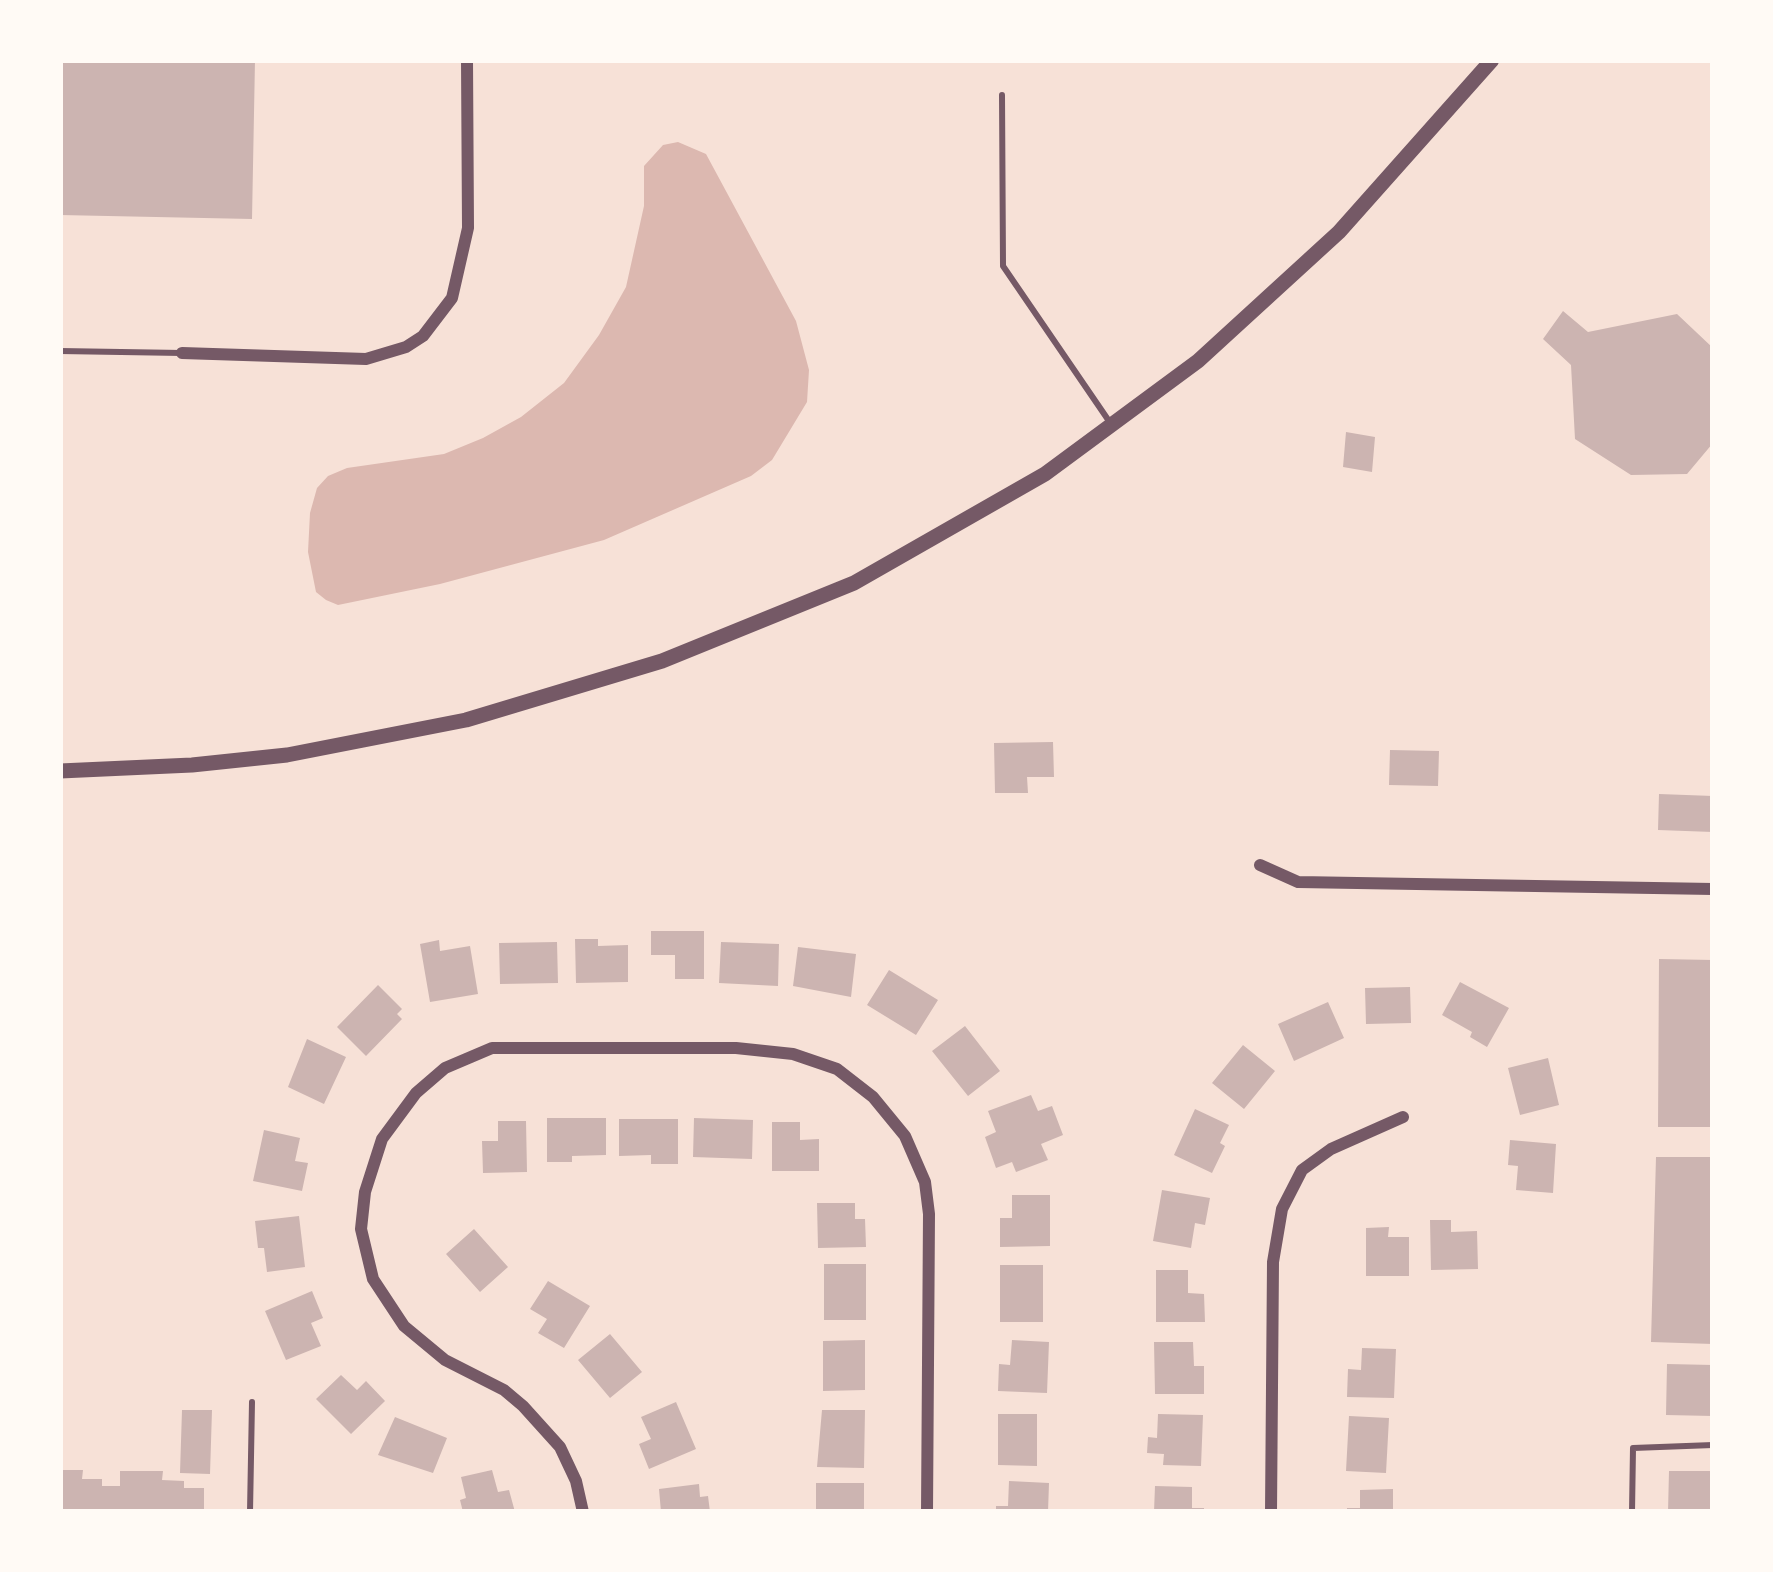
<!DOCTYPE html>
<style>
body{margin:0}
#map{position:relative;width:1773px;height:1572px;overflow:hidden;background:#f7e1d7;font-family:Overpass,sans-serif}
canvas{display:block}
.frame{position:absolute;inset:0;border:63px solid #fffaf5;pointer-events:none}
</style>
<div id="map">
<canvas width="1773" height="1572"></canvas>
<div class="frame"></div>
</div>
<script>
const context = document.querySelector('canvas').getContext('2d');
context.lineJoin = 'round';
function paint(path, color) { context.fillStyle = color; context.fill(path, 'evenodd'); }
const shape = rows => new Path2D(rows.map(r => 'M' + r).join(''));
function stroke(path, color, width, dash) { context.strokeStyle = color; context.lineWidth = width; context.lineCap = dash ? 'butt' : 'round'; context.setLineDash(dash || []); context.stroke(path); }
paint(shape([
 [678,142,706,154,796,321,809,370,807,402,772,460,751,476,604,540,440,584,338,605,326,600,316,592,308,552,310,513,317,488,328,476,347,468,444,454,483,438,521,417,564,383,599,335,626,287,644,206,644,166,663,145]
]), '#dcb8b0');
paint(shape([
 [60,60,255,60,252,219,60,215],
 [1563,311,1588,332,1677,314,1713,348,1713,443,1687,474,1631,475,1575,439,1571,365,1543,339],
 [1346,432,1375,437,1372,472,1343,467],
 [1053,742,1054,777,1027,777,1028,793,995,793,994,743],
 [1390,750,1439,751,1438,786,1389,785],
 [1659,794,1713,796,1713,832,1658,830],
 [651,931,704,931,704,979,675,979,675,955,651,955],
 [575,939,598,939,598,946,628,945,628,982,576,983],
 [439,940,440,951,470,946,478,994,430,1002,420,944],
 [557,942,558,983,500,984,499,943],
 [721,942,779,944,778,986,719,983],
 [798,947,856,954,851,997,793,986],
 [1659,959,1713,960,1713,1127,1658,1127],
 [889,970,938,1000,916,1035,867,1005],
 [1460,982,1509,1008,1487,1047,1470,1037,1472,1032,1442,1015],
 [378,985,402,1009,397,1014,402,1019,366,1056,337,1027],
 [1410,987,1411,1023,1366,1024,1365,988],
 [1328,1002,1344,1038,1294,1061,1278,1024],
 [965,1026,1000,1071,968,1096,932,1051],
 [307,1039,346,1057,324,1104,288,1087],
 [1243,1045,1275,1071,1244,1109,1212,1083],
 [1548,1058,1559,1105,1520,1115,1508,1068],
 [1031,1095,1038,1111,1052,1106,1063,1135,1041,1144,1048,1160,1016,1172,1012,1162,996,1168,985,1137,996,1132,988,1111],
 [1195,1109,1229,1125,1220,1143,1225,1146,1212,1173,1174,1155],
 [547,1118,606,1118,606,1155,572,1156,572,1162,547,1162],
 [694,1118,753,1120,752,1159,693,1157],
 [619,1119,678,1119,678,1164,651,1164,651,1155,619,1156],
 [498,1121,526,1121,527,1172,483,1173,482,1141,498,1141],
 [772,1122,800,1122,800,1140,819,1139,819,1171,772,1171],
 [264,1130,300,1138,295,1161,308,1163,302,1191,253,1181],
 [1510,1140,1556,1144,1553,1193,1516,1190,1518,1166,1508,1165],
 [1656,1157,1713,1157,1713,1344,1651,1342],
 [1162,1190,1210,1198,1205,1225,1195,1223,1191,1248,1153,1241],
 [1012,1195,1050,1195,1050,1246,1000,1247,1000,1218,1012,1218],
 [817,1203,855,1203,855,1219,865,1219,866,1247,818,1248],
 [299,1216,305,1267,267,1272,264,1248,258,1248,255,1221],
 [1430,1220,1451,1220,1451,1232,1477,1231,1478,1269,1431,1270],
 [1389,1227,1388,1237,1409,1237,1409,1276,1366,1276,1366,1228],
 [474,1229,508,1267,480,1292,446,1254],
 [824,1264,866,1264,866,1320,824,1320],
 [1000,1265,1043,1265,1043,1322,1000,1322],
 [1156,1270,1188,1270,1188,1293,1204,1294,1205,1322,1156,1322],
 [548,1281,590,1306,564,1348,538,1333,547,1319,530,1309],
 [312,1291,323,1318,311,1323,321,1346,286,1360,265,1311],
 [610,1334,642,1372,610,1398,578,1360],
 [865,1340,865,1390,823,1391,823,1341],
 [1012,1340,1049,1342,1047,1393,998,1391,999,1364,1010,1365],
 [1154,1342,1193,1342,1194,1366,1204,1366,1204,1394,1155,1394],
 [1362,1348,1396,1349,1394,1398,1347,1397,1348,1369,1361,1370],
 [1667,1364,1713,1365,1713,1416,1666,1415],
 [341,1375,357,1390,366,1381,385,1401,351,1434,316,1399],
 [676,1402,696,1449,649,1469,639,1444,651,1439,641,1417],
 [182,1410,212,1410,210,1474,180,1473],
 [822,1410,865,1410,864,1468,817,1467],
 [998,1414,1037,1414,1037,1466,998,1465],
 [1158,1414,1203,1415,1201,1466,1163,1465,1164,1454,1147,1453,1148,1437,1157,1438],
 [1349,1416,1389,1418,1386,1473,1346,1471],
 [395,1417,447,1438,433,1473,378,1455],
 [60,1470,83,1470,82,1479,102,1479,102,1486,120,1486,120,1471,163,1471,162,1480,184,1481,184,1488,204,1488,204,1512,60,1512],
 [492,1470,498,1492,509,1490,515,1512,463,1512,460,1500,466,1498,461,1477],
 [1669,1471,1713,1471,1713,1512,1668,1512],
 [1009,1481,1049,1483,1048,1512,996,1512,996,1506,1008,1506],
 [816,1483,864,1483,864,1511,816,1512],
 [699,1484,700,1497,708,1496,710,1512,661,1512,659,1489],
 [1155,1486,1192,1487,1192,1508,1204,1508,1204,1512,1154,1512],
 [1393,1489,1393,1512,1347,1512,1347,1508,1360,1508,1360,1490]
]), '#ccb4b1');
stroke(shape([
 [1002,95,1003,266,1111,424],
 [60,351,182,353],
 [250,1512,252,1402],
 [1632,1512,1633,1448,1713,1445]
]), '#755966', 6);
stroke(shape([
 [182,353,366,359,406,347,423,336,452,298,468,228,467,60],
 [1260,865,1298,882,1713,889],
 [583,1512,576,1481,560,1447,523,1406,504,1390,445,1360,404,1326,373,1279,361,1229,365,1192,382,1139,416,1093,445,1068,492,1048,736,1048,793,1054,837,1069,873,1097,905,1136,925,1182,929,1214,927,1512],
 [1271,1512,1273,1262,1282,1209,1302,1170,1331,1149,1403,1117]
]), '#755966', 12);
stroke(shape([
 [60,771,192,765,287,755,466,720,662,661,854,583,1045,474,1198,361,1339,232,1492,60]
]), '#755966', 15);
</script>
